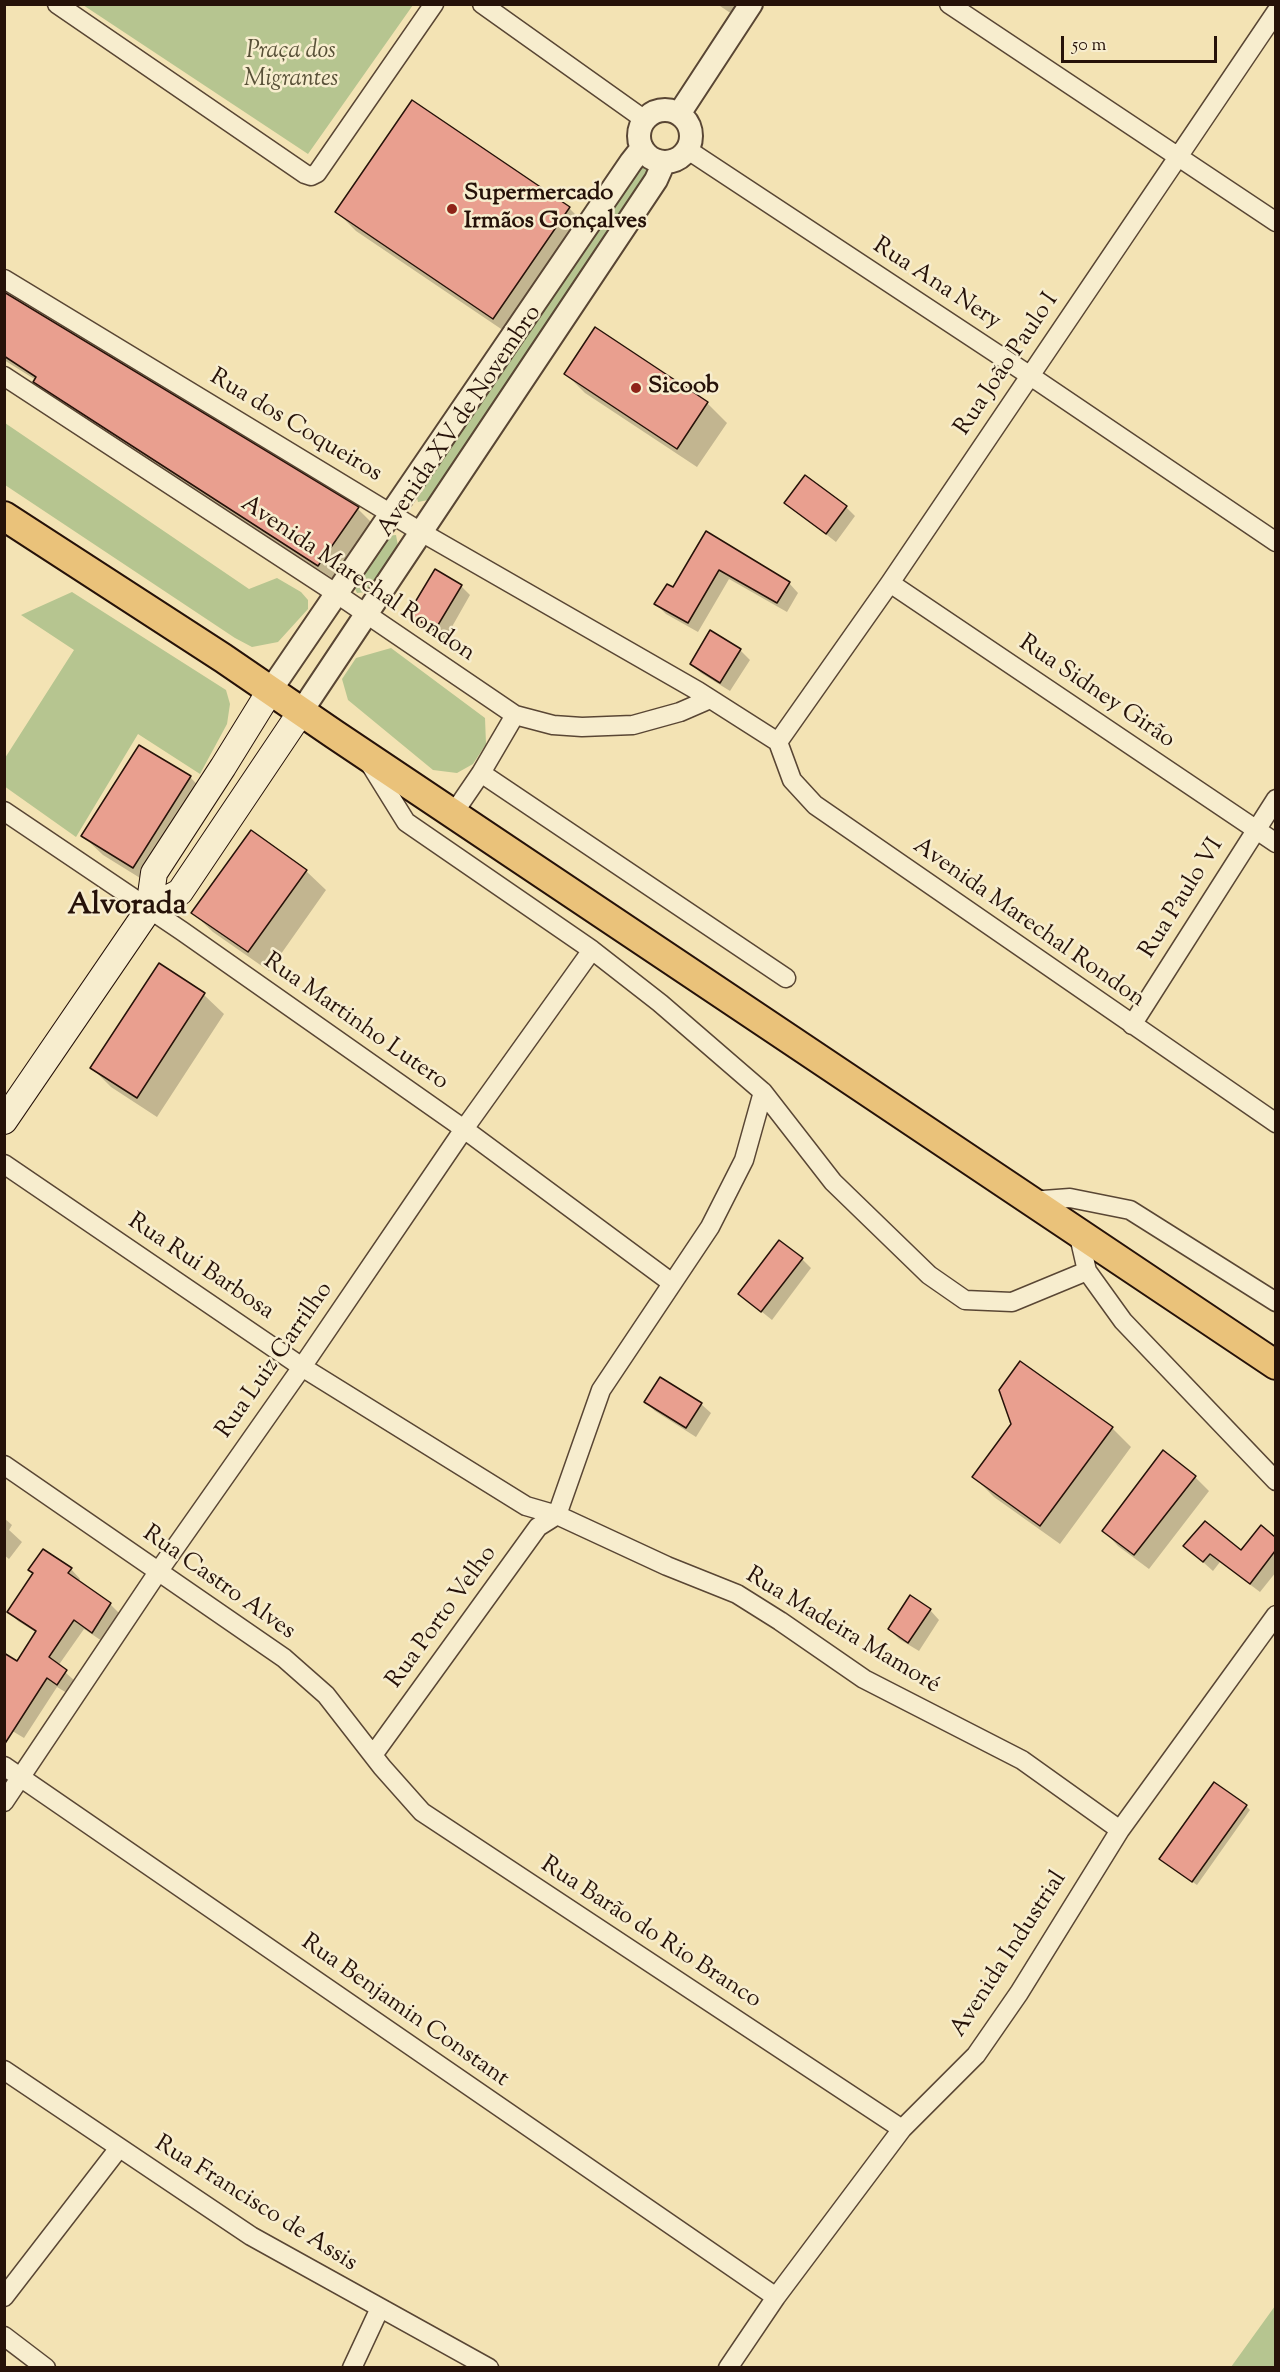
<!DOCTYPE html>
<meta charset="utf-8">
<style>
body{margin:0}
#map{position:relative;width:1280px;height:2372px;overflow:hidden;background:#f3e3b4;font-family:"Sorts Mill Goudy",serif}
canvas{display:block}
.frame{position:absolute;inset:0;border:6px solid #261209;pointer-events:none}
.scale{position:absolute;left:1061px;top:36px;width:156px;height:27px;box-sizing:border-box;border:3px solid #261209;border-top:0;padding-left:8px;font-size:18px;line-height:21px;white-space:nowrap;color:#261209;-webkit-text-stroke:4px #f7edce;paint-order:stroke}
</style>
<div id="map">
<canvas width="1280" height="2372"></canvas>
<div class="frame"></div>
<div class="scale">50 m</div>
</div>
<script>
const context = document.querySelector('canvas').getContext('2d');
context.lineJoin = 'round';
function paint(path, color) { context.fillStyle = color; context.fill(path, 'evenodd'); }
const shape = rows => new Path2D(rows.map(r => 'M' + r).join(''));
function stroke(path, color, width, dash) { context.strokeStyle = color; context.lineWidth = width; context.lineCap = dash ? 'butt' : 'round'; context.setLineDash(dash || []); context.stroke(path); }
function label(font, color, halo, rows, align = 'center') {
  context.font = font + ' "Sorts Mill Goudy",serif'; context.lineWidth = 5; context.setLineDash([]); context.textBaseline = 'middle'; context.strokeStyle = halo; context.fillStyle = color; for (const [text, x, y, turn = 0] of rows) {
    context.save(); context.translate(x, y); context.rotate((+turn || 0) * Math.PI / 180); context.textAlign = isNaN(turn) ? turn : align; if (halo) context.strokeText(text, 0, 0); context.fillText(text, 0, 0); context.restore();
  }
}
paint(shape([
 [83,5,413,5,308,154],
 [638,167,647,167,648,175,428,500,418,502,416,493],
 [5,423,249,589,277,578,301,592,308,600,308,609,278,642,252,647,235,638,5,485],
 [396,535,398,546,367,592,357,593,353,584,385,536],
 [72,592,226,690,230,704,227,724,200,774,138,734,76,837,4,786,5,758,74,650,21,615],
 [391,648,485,718,486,744,473,764,457,773,433,770,348,700,342,679,356,658],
 [1275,2306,1275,2367,1231,2367]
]), '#b6c590');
paint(shape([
 [717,4,747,4,738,18],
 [569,208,588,227,513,337,356,231,337,212],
 [4,294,358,509,371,522,332,578,48,395,35,381,36,380,4,360],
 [596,329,707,403,727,423,697,467,585,393,566,374],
 [786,503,846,507,855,516,836,542],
 [707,533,789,583,798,593,787,612,729,579,698,632,666,614,656,604,674,589],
 [461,586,470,595,445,639,419,624,410,614],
 [740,650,750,660,730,691,701,673,692,664],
 [190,777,209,797,153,886,103,855,83,836],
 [306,871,326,890,269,971,213,932,193,913],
 [159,965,204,995,224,1014,157,1117,111,1087,92,1068],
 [802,1259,811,1268,772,1320,740,1294],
 [646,1402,701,1404,711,1413,696,1437,655,1411],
 [1112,1428,1131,1447,1060,1544,994,1497,974,1477],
 [1195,1477,1209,1491,1149,1569,1118,1546,1104,1531],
 [4,1518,12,1525,9,1530,22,1542,9,1559,4,1555],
 [1261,1527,1276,1539,1276,1572,1260,1592,1220,1562,1213,1571,1185,1546,1241,1552],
 [71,1569,80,1579,78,1582,110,1604,120,1614,102,1641,84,1629,58,1666,75,1681,67,1693,57,1687,24,1738,4,1726,17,1663,37,1633,18,1621,9,1612],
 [930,1610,939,1620,919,1651,899,1639,889,1629],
 [1246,1806,1250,1810,1197,1885,1165,1863]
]), '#0003');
const building = shape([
 [412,100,570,207,493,319,335,212,412,100],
 [4,292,359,507,318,566,33,382,36,377,4,356,4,292],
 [595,327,708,402,677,449,564,374,595,327],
 [805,475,847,506,826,534,784,503,805,475],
 [706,531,790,582,777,603,719,570,688,623,654,604,667,584,673,587,706,531],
 [435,569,462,585,435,630,408,614,435,569],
 [710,630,741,649,720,683,690,664,710,630],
 [139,745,191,776,133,868,81,836,139,745],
 [251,830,307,870,248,952,191,913,251,830],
 [159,963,205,993,137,1098,90,1068,159,963],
 [779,1240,803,1258,761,1312,738,1294,779,1240],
 [1020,1361,1113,1427,1040,1526,972,1477,1011,1424,999,1390,1020,1361],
 [660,1377,702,1403,686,1428,644,1402,660,1377],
 [1163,1450,1196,1476,1134,1555,1102,1531,1163,1450],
 [1205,1521,1241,1550,1261,1525,1275,1537,1275,1551,1250,1584,1210,1554,1203,1562,1183,1546,1205,1521],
 [43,1549,72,1568,68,1573,111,1603,92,1633,74,1620,49,1657,67,1670,57,1685,47,1678,4,1745,4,1653,17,1661,36,1631,7,1612,33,1573,28,1570,43,1549],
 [910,1595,931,1609,908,1643,888,1629,910,1595],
 [1214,1782,1247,1805,1192,1882,1159,1859,1214,1782]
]);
paint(building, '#e99f8f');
stroke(building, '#261209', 1.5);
const minor = shape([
 [57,4,305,174,311,176,317,173,434,4],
 [482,4,645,120],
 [949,4,1276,222],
 [688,150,1029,375,1276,542],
 [4,279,421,532,698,691,778,742],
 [4,376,337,594,515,715,553,725,582,727,633,725,680,712,710,699],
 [890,583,1276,843],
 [778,742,890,583,1276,12],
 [778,742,792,780,815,805,1276,1123],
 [370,764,406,822,592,950,660,1003,763,1092,833,1182,929,1275,965,1300,1012,1302,1087,1271],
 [481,773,786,978],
 [4,811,182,931,464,1129,672,1283],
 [453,814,481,773,515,715],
 [1132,1025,1276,799],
 [4,1164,302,1367,526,1506,557,1515,667,1566,737,1594,780,1621,864,1679,1022,1760,1120,1830],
 [1030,1201,1070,1198,1130,1210,1276,1302],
 [1078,1232,1087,1271,1123,1321,1276,1481],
 [4,1465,284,1658,326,1695,382,1767,422,1812,902,2129],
 [557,1515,601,1390,710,1227,744,1160,763,1092],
 [373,1755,538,1527,557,1515],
 [4,1766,776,2297],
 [4,1802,158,1572,302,1367,464,1129,592,950],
 [4,2070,251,2236,489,2368],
 [4,2297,119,2148],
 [4,2336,46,2368],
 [352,2368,380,2308],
 [728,2368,776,2297,902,2129,976,2055,1019,1993,1120,1830,1276,1615]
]);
const tertiary = shape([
 '639 136a26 26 0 1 1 52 0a26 26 0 1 1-52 0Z',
 [679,114,751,4],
 [270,691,631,162,642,148],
 [301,712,656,180,664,162]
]);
const secondary = shape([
 [149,909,154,873,223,767,270,691],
 [4,1121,149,909,180,892,301,712]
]);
const trunk = shape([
 [4,516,223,658,334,734,1276,1365]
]);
stroke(minor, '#594634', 21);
stroke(tertiary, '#594634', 26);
stroke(secondary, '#261209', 28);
stroke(trunk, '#261209', 32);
stroke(minor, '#f7edce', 18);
stroke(tertiary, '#f7edce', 22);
stroke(secondary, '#f7edce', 26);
stroke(trunk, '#eac27a', 28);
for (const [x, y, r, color] of [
 [452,209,6,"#8f2418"],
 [636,388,6,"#8f2418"]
]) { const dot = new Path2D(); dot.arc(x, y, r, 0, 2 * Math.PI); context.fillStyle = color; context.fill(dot); stroke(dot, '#f7edce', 2); }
label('italic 24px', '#585138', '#f7edce', [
 ["Praça dos",291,53],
 ["Migrantes",291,81]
]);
label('bold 24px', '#261209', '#f7edce', [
 ["Supermercado",464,195],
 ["Irmãos Gonçalves",464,223],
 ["Sicoob",648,388]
], 'left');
label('24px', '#261209', '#f7edce', [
 ["Rua Ana Nery",936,285,33],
 ["Rua João Paulo I",1008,365,-56],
 ["Avenida XV de Novembro",461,422,-56],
 ["Rua dos Coqueiros",295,427,31],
 ["Avenida Marechal Rondon",357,580,34],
 ["Rua Sidney Girão",1096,693,34],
 ["Rua Paulo VI",1183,899,-58],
 ["Avenida Marechal Rondon",1028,924,35],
 ["Rua Martinho Lutero",355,1023,35],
 ["Rua Rui Barbosa",200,1268,34],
 ["Rua Luiz Carrilho",276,1361,-55],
 ["Rua Castro Alves",218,1584,35],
 ["Rua Porto Velho",443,1618,-54],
 ["Rua Madeira Mamoré",842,1632,31],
 ["Rua Barão do Rio Branco",650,1934,33],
 ["Avenida Industrial",1010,1955,-57],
 ["Rua Benjamin Constant",404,2012,35],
 ["Rua Francisco de Assis",255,2205,32]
]);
label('bold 30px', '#261209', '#f7edce', [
 ["Alvorada",127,908]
]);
</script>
